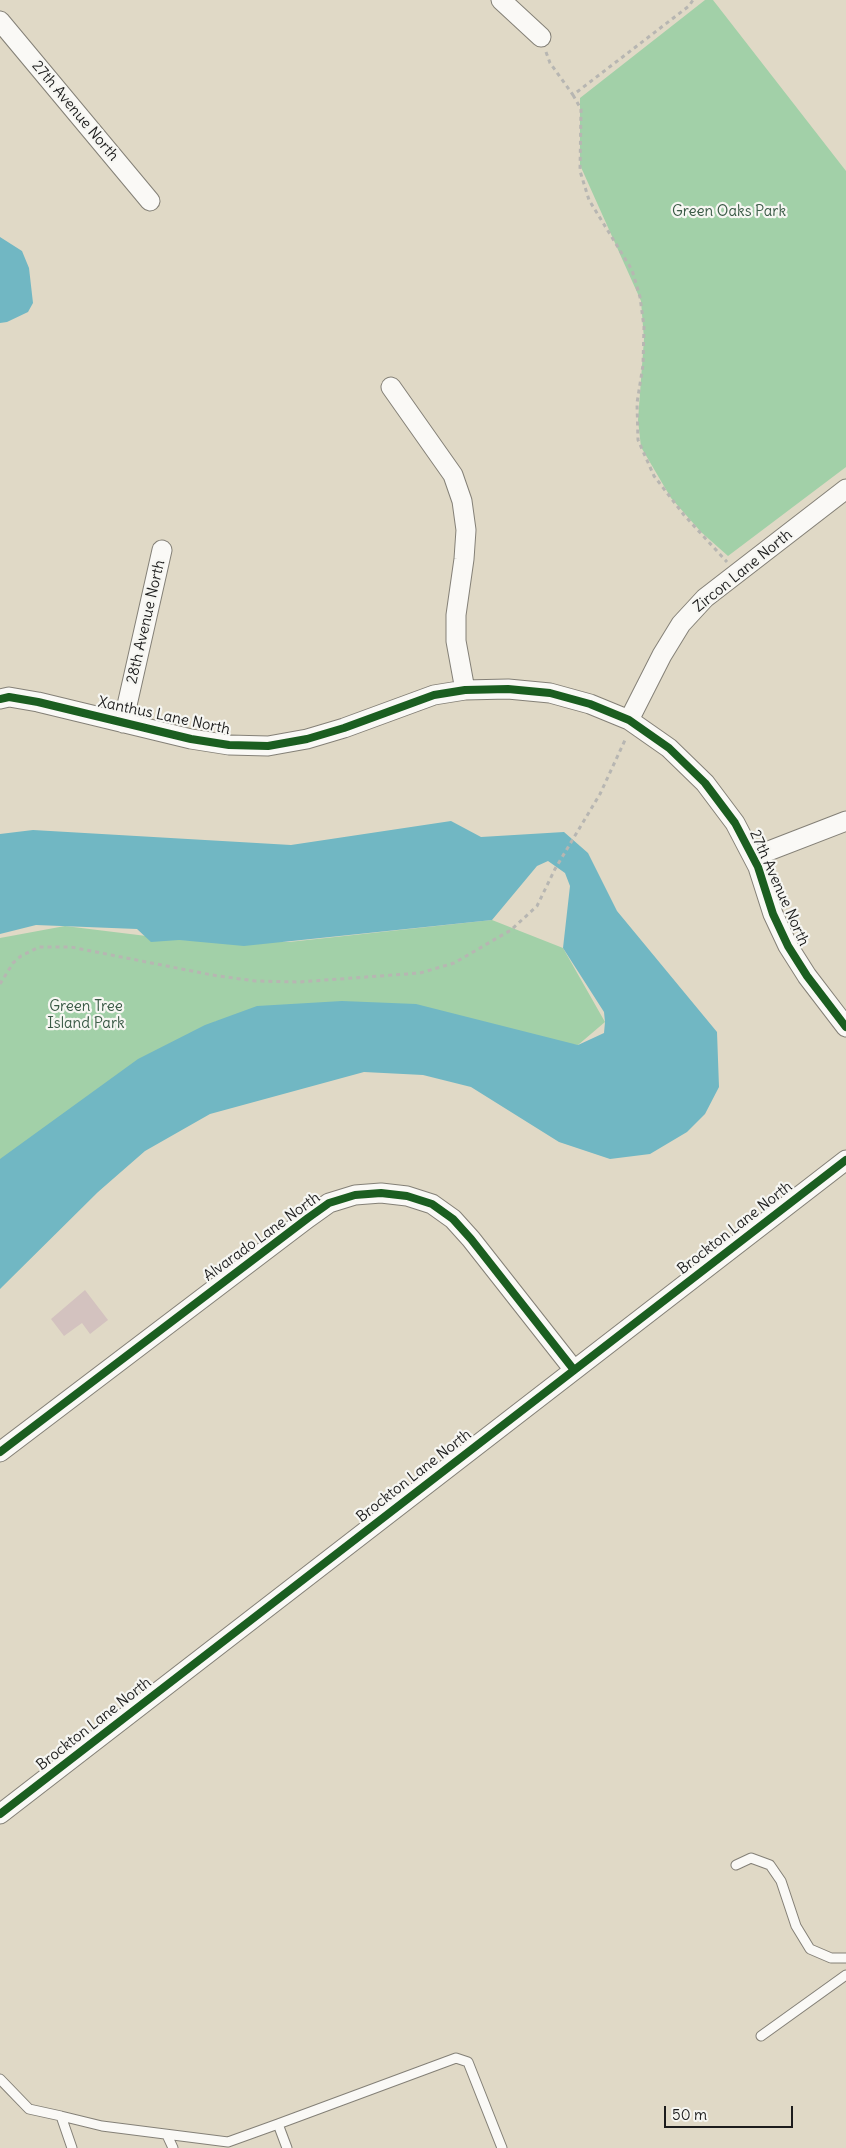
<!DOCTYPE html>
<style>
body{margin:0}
#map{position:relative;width:846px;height:2148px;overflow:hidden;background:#e0d9c6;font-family:Delius,sans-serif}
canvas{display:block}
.scale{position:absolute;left:664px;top:2106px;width:129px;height:22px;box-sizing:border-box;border:2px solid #1c1c1c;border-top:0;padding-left:6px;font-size:15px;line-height:18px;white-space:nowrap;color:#1c1c1c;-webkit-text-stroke:4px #f6f6f2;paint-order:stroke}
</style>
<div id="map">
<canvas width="846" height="2148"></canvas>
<div class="scale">50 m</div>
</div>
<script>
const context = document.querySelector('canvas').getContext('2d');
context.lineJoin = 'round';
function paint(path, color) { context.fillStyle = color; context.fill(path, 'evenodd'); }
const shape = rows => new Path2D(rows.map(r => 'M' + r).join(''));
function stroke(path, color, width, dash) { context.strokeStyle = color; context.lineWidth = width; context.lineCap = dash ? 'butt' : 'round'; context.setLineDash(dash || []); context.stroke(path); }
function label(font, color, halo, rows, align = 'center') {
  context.font = font + ' Delius,sans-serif'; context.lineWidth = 4.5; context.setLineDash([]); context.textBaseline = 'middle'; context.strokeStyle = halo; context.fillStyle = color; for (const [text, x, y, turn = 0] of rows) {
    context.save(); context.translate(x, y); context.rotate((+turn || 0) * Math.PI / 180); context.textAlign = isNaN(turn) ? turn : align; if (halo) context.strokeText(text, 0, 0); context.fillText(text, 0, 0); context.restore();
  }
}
paint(shape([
 [705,0,713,0,846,171,846,467,728,556,701,532,671,498,641,447,638,420,644,339,641,301,580,165,580,98],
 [492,920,563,948,605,1022,578,1045,216,1021,0,1195,0,938,65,926,179,940,289,942]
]), '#a2d0a8');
paint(shape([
 [0,237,22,251,29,268,33,303,28,312,7,322,0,323],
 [451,821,481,837,564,832,588,853,617,911,717,1032,719,1087,705,1114,687,1132,650,1154,610,1159,559,1142,471,1087,423,1075,364,1072,210,1114,145,1151,98,1192,0,1289,0,1159,138,1059,205,1025,257,1006,342,1001,416,1004,578,1045,604,1033,605,1022,604,1012,563,948,570,886,565,873,548,861,537,866,492,920,244,946,179,940,151,942,137,929,36,925,0,934,0,834,33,830,291,845]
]), '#71b7c3');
paint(shape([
 [85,1290,108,1320,90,1334,82,1323,64,1336,51,1319]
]), '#d3c2bf');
const lane = shape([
 [736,1865,751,1858,770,1865,781,1881,796,1926,810,1949,831,1958,846,1958],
 [761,2036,846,1975],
 [0,2079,29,2109,61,2116,102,2126,228,2142,278,2124,287,2148],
 [61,2116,72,2148],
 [278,2124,456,2058,468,2062,502,2148],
 [167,2135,173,2148]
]);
const street = shape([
 [501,0,541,37],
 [0,21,150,201],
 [391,387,453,475,462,501,466,530,464,559,456,615,456,641,465,690],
 [0,699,9,697,38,702,191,739,229,745,268,746,307,739,344,728,434,695,465,690,508,689,550,693,590,704,629,720,669,748,705,783,735,823,758,867,773,914,788,946,807,976,846,1027],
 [629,720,662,655,681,624,705,598,846,489],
 [123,723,162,550],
 [753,857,846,821],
 [0,1452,308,1218,329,1203,355,1195,381,1193,407,1196,432,1204,453,1219,471,1239,574,1370],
 [0,1814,846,1160]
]);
stroke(lane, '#848077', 11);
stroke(street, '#848077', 21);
stroke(shape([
 [546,52,550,63,573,95,689,6,693,0],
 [573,95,581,109,580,171,589,200,632,270,640,297,644,327,643,365,637,403,638,440,654,476,684,515,727,562],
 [0,984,13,963,21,956,39,947,71,947,212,975,255,981,299,982,420,973,454,963,511,930,537,906,555,869,600,794,626,738]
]), '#b7b6b2', 3, [4, 4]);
stroke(lane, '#faf9f6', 9);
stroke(street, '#faf9f6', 19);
stroke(shape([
 [0,699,9,697,38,702,191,739,229,745,268,746,307,739,344,728,434,695,465,690,508,689,550,693,590,704,629,720,669,748,705,783,735,823,758,867,773,914,788,946,807,976,846,1027],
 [0,1452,308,1218,329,1203,355,1195,381,1193,407,1196,432,1204,453,1219,471,1239,574,1370],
 [0,1814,846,1160]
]), '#1b5e20', 8);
label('15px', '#1c1c1c', '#f6f6f2', [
 ["27th Avenue North",75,111,50],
 ["Zircon Lane North",743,571,-39],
 ["28th Avenue North",146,622,-77],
 ["Xanthus Lane North",164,716,12],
 ["27th Avenue North",779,888,66],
 ["Brockton Lane North",735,1228,-38],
 ["Alvarado Lane North",262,1237,-36],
 ["Brockton Lane North",414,1476,-38],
 ["Brockton Lane North",94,1724,-38]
]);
label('15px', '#395945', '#f6f6f2', [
 ["Green Oaks Park",729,212],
 ["Green Tree",86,1007],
 ["Island Park",86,1024]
]);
</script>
